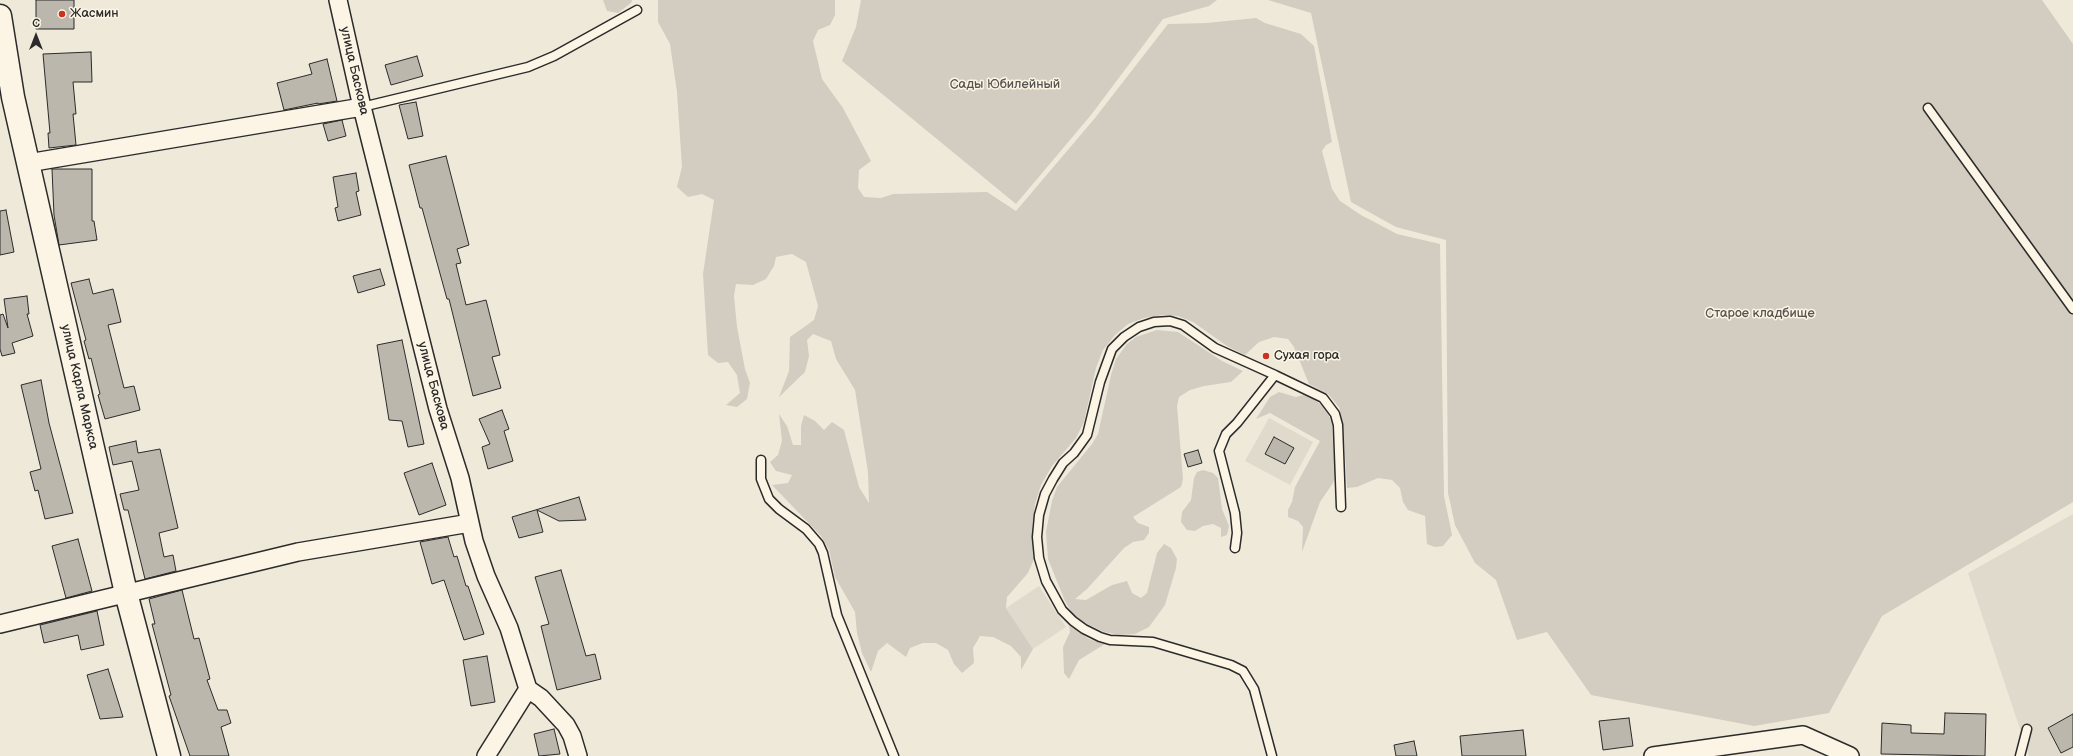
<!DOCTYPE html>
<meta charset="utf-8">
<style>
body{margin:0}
#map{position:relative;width:2073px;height:756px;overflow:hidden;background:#efe9da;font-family:"Balsamiq Sans",sans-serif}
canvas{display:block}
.north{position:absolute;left:16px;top:16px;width:40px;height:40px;-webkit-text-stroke:3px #fcf5e5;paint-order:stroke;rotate:0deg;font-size:11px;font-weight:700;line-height:16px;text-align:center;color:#2b2b2b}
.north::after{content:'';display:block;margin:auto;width:14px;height:18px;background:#2b2b2b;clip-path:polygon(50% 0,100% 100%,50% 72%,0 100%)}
</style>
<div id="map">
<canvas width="2073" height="756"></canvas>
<div class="north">С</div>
</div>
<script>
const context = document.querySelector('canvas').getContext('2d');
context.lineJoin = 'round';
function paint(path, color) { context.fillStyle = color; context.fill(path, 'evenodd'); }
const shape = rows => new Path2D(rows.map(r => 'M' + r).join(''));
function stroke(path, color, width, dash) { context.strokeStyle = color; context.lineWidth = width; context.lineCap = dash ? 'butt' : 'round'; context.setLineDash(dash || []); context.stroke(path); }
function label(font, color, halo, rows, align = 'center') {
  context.font = font + ' "Balsamiq Sans",sans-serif'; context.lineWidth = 3; context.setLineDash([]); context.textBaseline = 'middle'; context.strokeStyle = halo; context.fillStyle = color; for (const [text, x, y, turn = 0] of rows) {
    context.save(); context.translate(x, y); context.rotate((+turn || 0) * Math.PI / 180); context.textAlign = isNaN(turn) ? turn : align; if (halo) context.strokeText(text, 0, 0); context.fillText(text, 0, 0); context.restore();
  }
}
paint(shape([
 [1269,418,1313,442,1290,485,1245,461],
 [2073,514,2073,756,2029,756,1968,573],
 [1039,586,1066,627,1033,649,1006,608]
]), '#e0dacc');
paint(shape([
 [603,0,632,0,631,3,618,13,607,11],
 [658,0,835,0,835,15,830,25,818,30,813,41,822,79,843,108,871,161,859,170,858,188,864,197,881,198,893,194,987,192,1016,211,1095,118,1168,24,1207,23,1256,18,1265,23,1301,34,1314,46,1332,142,1326,145,1322,151,1332,189,1340,201,1361,215,1397,234,1440,244,1444,496,1452,535,1443,546,1435,547,1427,544,1425,516,1408,510,1403,502,1400,488,1392,480,1378,478,1357,487,1347,488,1343,422,1339,407,1328,394,1309,384,1294,347,1288,339,1274,337,1259,342,1245,355,1227,346,1193,322,1178,316,1163,315,1144,318,1128,324,1115,335,1103,350,1096,368,1084,422,1076,438,1052,466,1041,485,1035,504,1032,527,1034,559,1028,573,1007,597,1006,608,1033,649,1021,670,1021,657,1011,646,993,637,980,636,973,648,974,663,962,673,954,664,948,650,936,643,923,643,910,648,906,657,887,643,878,651,871,672,862,653,857,633,855,612,835,577,829,550,821,536,772,485,788,483,792,475,776,471,770,462,778,455,782,441,779,414,787,426,793,445,801,445,801,426,804,415,815,421,824,430,832,422,844,430,859,487,869,503,868,472,855,390,836,359,831,341,813,334,807,340,809,356,805,372,779,397,789,371,790,337,814,320,818,306,806,262,792,254,776,257,774,266,766,279,753,285,736,284,734,296,737,327,745,369,750,383,747,399,737,407,726,405,740,393,737,375,728,362,718,363,708,355,703,274,714,200,702,194,688,197,677,187,682,167,677,92,670,44,658,22],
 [861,0,1217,0,1209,6,1163,19,1091,115,1016,204,842,61,856,27],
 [1268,0,2042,0,2073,44,2073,502,1882,616,1829,713,1754,726,1591,695,1547,632,1517,640,1496,580,1475,563,1455,525,1448,493,1446,240,1396,227,1351,202,1311,13],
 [1157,330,1178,332,1222,361,1243,371,1231,382,1204,386,1190,390,1179,397,1177,406,1183,479,1181,487,1133,517,1138,523,1149,527,1149,533,1144,540,1133,542,1124,548,1087,589,1075,599,1086,600,1112,585,1127,581,1132,593,1141,598,1147,593,1157,553,1164,544,1171,548,1177,559,1176,568,1165,605,1149,627,1135,634,1120,635,1104,632,1075,618,1065,601,1048,559,1046,532,1052,501,1057,487,1092,444,1098,434,1111,375,1116,359,1127,344,1136,337],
 [1279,392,1296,397,1303,395,1313,399,1323,406,1328,413,1332,424,1335,476,1333,483,1320,502,1302,552,1303,527,1298,521,1288,517,1288,510,1292,502,1295,487,1320,441,1270,413,1256,419,1270,397],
 [1203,470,1213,473,1218,478,1222,509,1229,526,1227,535,1221,537,1221,528,1213,524,1203,526,1195,531,1187,530,1181,522,1182,512,1191,500,1194,478,1197,472],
 [1069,625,1089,639,1105,644,1079,660,1069,679,1064,673,1063,647,1070,632]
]), '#d2cdc0');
const building = shape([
 [36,0,74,0,74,29,36,29,36,0],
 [91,52,92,82,73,82,76,114,73,114,76,145,49,148,48,133,50,133,43,54,91,52],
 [417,56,423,76,391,85,385,65,417,56],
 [327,59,337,101,318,104,318,103,284,110,277,83,312,74,309,64,327,59],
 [416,102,423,136,408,139,399,105,416,102],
 [342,120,346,136,328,141,323,124,342,120],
 [446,156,469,245,457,249,461,263,456,264,466,305,486,300,500,355,492,357,501,388,473,396,449,299,447,299,422,208,420,208,409,165,446,156],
 [52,169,92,169,92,221,94,221,97,240,59,245,54,215,52,169],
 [356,173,359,191,356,192,361,215,338,221,335,208,338,207,333,177,356,173],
 [6,210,14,252,0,255,0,211,6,210],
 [380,269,385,285,358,293,353,276,380,269],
 [89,279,93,294,113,289,121,322,108,325,124,388,134,386,140,410,105,419,98,395,100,394,91,358,89,359,84,341,86,340,71,283,89,279],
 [27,296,29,314,27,314,33,336,12,343,15,353,2,356,0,349,0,315,3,314,8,328,4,299,27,296],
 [402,340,424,444,408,447,402,421,389,420,377,345,402,340],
 [41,380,49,423,73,513,45,519,38,490,35,491,30,472,41,469,21,385,41,380],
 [502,410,509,429,504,431,513,461,488,469,482,447,490,444,479,419,502,410],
 [1274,437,1294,448,1285,464,1265,454,1274,437],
 [136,441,138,453,160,449,178,528,159,533,164,557,173,555,176,571,145,579,128,510,124,510,120,494,139,490,132,461,113,465,109,447,136,441],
 [1198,450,1202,463,1188,467,1184,454,1198,450],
 [432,463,446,505,419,515,404,473,432,463],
 [579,497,586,520,559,521,537,510,543,532,519,538,512,517,579,497],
 [448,537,454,557,457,556,466,586,468,586,484,634,464,640,444,580,432,584,420,542,448,537],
 [78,539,92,591,66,598,52,546,78,539],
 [561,570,586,656,595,654,601,679,557,690,541,626,549,624,535,577,561,570],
 [182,590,194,639,199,638,210,679,207,680,218,710,227,710,231,723,221,727,229,756,190,756,169,696,171,695,152,624,155,624,149,599,182,590],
 [97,611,104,645,81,650,78,635,44,643,40,625,97,611],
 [487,656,495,702,471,706,463,660,487,656],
 [108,669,123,717,100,719,87,675,108,669],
 [1945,713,1986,714,1985,756,1881,754,1882,723,1911,725,1911,733,1944,734,1945,713],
 [2073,714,2073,747,2061,753,2048,728,2073,714],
 [1629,718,1633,746,1603,750,1599,721,1629,718],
 [554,729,560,754,539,756,534,734,554,729],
 [1523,730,1526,756,1462,756,1460,736,1523,730],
 [1414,741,1417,756,1396,756,1394,745,1414,741]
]);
paint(building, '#bcb7ac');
stroke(building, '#2b2b2b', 1);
const lane = shape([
 [362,107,528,67,554,56,637,10],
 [1928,108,2073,309],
 [1275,375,1323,398,1335,414,1338,425,1341,507],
 [761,460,761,479,769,499,779,509,806,529,819,544,823,553,837,615,894,756],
 [1235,548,1237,533,1235,513,1219,451,1226,434,1237,423,1275,375,1215,348,1183,325,1170,321,1154,322,1139,327,1124,337,1112,349,1100,382,1087,435,1074,453,1063,463,1053,479,1045,494,1039,515,1037,537,1039,558,1046,581,1062,610,1073,621,1084,629,1100,637,1110,640,1153,642,1231,665,1243,671,1254,689,1272,756],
 [2020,756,2027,729]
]);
const street = shape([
 [338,0,362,107,438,409,460,478,474,541,486,576,509,628,528,689,486,756],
 [28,163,362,107],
 [0,624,298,552,470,523],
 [528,689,541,698,566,725,572,736,578,756],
 [1653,756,1803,735,1850,756]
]);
const secondary = shape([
 [0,16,13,97,126,593,169,756]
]);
stroke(lane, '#2b2b2b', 11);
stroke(street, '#2b2b2b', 20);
stroke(secondary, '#2b2b2b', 25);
stroke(lane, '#fcf5e5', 8);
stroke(street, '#fcf5e5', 17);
stroke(secondary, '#fcf5e5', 22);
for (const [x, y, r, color] of [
 [62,14,4,"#c8321e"],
 [1266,356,4,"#c8321e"]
]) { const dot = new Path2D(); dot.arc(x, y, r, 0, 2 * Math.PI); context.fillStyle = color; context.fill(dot); stroke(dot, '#fcf5e5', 1.5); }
label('13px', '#2b2b2b', '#fcf5e5', [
 ["Жасмин",70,14],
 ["Сухая гора",1274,356]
], 'left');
label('13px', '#2b2b2b', '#fcf5e5', [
 ["улица Баскова",354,71,77],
 ["улица Баскова",433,386,75],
 ["улица Карла Маркса",79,387,77]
]);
label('13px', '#555450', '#fcf5e5', [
 ["Сады Юбилейный",1005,85],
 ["Старое кладбище",1760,314]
]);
</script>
